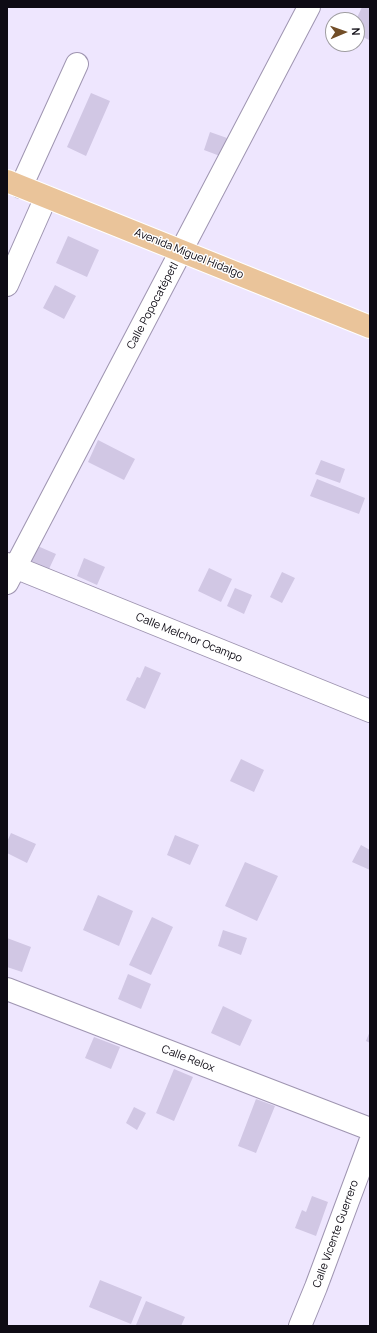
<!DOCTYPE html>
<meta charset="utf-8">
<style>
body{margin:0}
#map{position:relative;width:377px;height:1333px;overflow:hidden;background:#eee6fe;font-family:Manrope,sans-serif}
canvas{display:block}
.frame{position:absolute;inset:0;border:8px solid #0e0b14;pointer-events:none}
.north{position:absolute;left:325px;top:12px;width:40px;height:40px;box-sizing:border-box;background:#fff;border:1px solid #9f9da1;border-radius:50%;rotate:88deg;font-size:11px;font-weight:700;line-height:16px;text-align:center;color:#0e0b14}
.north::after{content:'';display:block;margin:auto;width:14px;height:18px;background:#724e28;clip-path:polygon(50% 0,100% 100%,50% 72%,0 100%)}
</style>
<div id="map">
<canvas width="377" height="1333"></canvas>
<div class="frame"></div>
<div class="north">N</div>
</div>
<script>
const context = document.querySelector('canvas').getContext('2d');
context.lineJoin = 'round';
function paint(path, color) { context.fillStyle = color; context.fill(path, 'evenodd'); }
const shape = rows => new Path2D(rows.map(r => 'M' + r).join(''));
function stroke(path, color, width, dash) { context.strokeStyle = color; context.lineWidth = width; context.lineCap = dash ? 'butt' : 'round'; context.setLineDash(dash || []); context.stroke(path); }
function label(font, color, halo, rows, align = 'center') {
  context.font = font + ' Manrope,sans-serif'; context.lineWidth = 3; context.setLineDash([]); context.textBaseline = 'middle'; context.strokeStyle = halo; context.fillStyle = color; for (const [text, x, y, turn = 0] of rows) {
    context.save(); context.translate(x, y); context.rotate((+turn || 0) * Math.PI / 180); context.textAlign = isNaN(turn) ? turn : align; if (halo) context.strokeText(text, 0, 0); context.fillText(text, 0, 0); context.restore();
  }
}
paint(shape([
 [362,7,370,7,369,40,357,34,356,20],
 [91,93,110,101,86,156,67,147],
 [210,132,227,138,220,156,204,150],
 [68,236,99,250,87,277,56,263],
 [55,285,76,296,64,319,43,308],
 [98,440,135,459,124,480,88,462],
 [321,460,345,469,340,483,315,474],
 [317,479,365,498,359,514,310,496],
 [33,544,56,554,49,569,26,560],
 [84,558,105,567,97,585,77,576],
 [209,568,232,579,221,602,198,591],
 [282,572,295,578,282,603,270,597],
 [235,588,252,595,244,614,227,606],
 [145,666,161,673,145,709,126,700,137,677,140,678],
 [241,759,264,770,254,792,230,781],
 [11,833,36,844,27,863,7,853,7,842],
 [175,835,199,845,190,865,167,855],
 [361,845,370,850,370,870,352,862],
 [245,862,278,876,257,921,225,906],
 [98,895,133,911,119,946,83,930],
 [152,917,173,927,151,975,129,965],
 [223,930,247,938,241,955,218,946],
 [7,938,31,947,22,972,7,967],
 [128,974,151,984,141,1009,118,999],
 [223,1006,252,1020,240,1046,211,1033],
 [370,1031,370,1043,366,1041],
 [94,1037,120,1047,111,1069,85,1058],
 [174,1069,193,1077,174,1121,156,1113],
 [256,1099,275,1106,256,1153,238,1146],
 [134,1107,146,1113,137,1130,126,1123],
 [312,1196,328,1202,316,1236,295,1228,302,1210,306,1212],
 [100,1280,142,1297,131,1324,89,1307],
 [146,1301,185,1317,181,1326,136,1325]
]), '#d1c7e4');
const minor = shape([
 [21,187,77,64],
 [7,285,46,197],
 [7,564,370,711],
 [7,583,309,7],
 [7,989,370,1129],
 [300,1326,316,1287,370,1142]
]);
const major = shape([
 [7,181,370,327]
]);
stroke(minor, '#9f95b1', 24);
stroke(major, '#fff', 24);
stroke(minor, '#fff', 22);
stroke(major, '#eac49a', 22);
label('11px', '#0e0b14', '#fff', [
 ["Avenida Miguel Hidalgo",189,254,22],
 ["Calle Popocatépetl",153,306,-62],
 ["Calle Melchor Ocampo",189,638,22],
 ["Calle Relox",188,1059,21],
 ["Calle Vicente Guerrero",336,1234,-70]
]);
</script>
